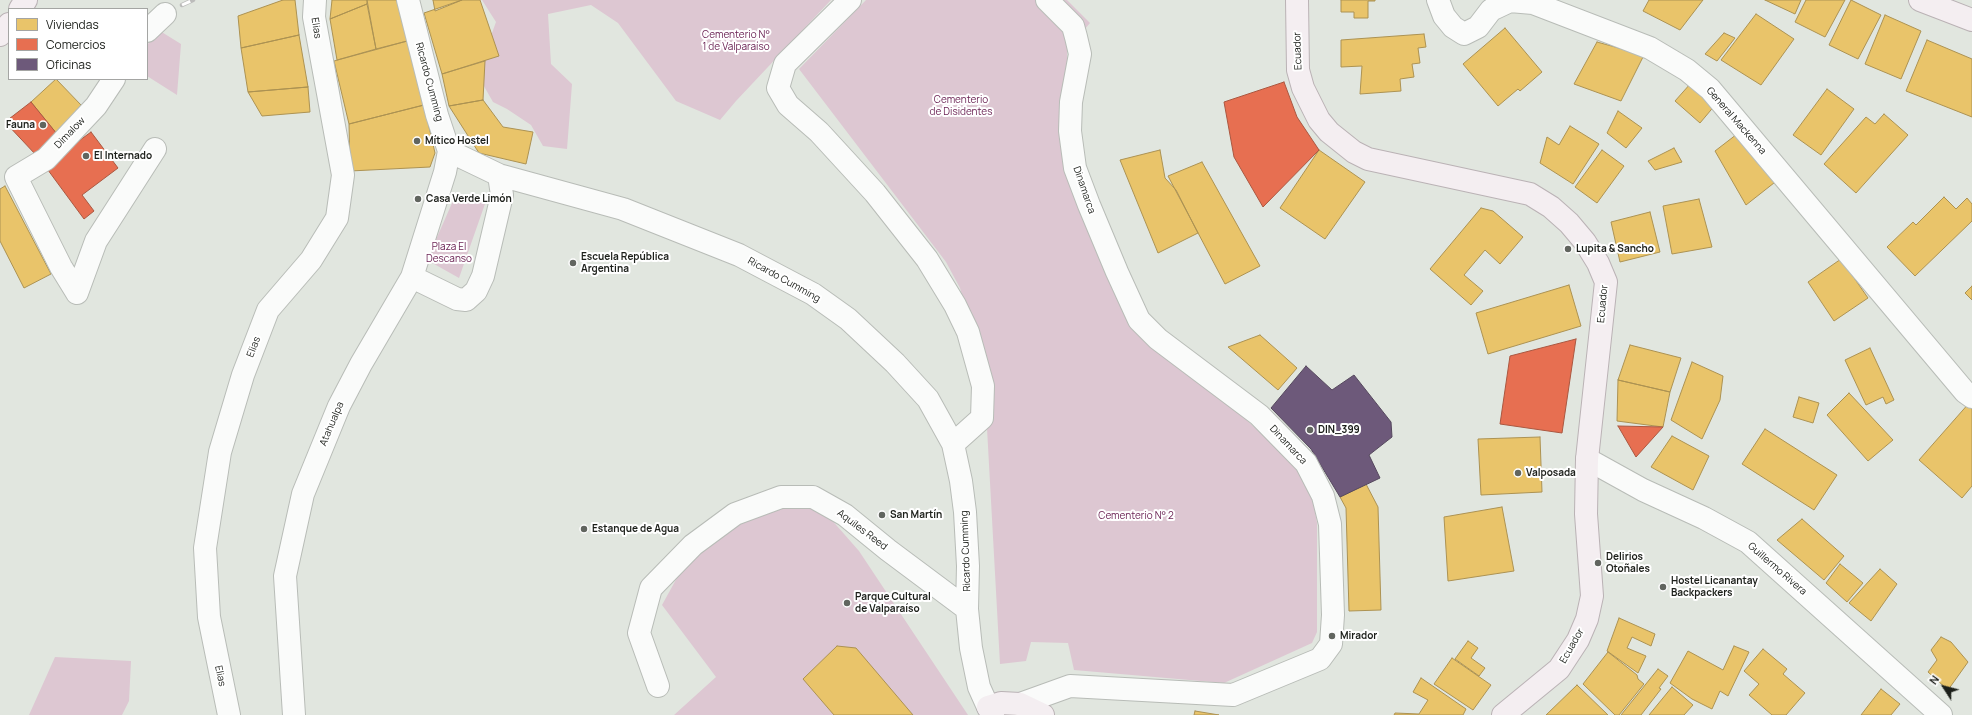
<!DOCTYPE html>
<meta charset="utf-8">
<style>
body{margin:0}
#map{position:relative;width:1972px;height:715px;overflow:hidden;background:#e1e6df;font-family:Manrope,sans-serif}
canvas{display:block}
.legend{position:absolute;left:8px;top:8px;width:140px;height:72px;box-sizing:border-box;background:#fff;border:1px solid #a4a5a3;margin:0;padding:5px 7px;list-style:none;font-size:12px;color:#1c1f1a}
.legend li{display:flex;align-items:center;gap:8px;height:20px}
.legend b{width:20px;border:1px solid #a4a5a3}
.north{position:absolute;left:1924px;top:667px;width:40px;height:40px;-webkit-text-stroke:3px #fff;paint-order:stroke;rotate:306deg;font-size:11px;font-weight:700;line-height:16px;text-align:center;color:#1c1f1a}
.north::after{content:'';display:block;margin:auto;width:14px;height:18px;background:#1c1f1a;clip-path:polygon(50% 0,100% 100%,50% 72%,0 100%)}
</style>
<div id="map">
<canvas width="1972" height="715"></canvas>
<ul class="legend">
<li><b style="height:11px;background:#e9c46a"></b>Viviendas</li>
<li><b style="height:11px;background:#e76f51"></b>Comercios</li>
<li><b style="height:11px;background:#6d597a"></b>Oficinas</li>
</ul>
<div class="north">N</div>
</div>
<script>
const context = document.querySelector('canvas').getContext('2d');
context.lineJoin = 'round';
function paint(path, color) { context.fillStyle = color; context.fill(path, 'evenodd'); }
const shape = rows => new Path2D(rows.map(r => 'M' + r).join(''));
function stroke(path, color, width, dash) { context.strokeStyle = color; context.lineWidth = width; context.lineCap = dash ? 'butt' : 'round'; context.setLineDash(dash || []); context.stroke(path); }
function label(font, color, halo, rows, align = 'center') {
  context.font = font + ' Manrope,sans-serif'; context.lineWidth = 4; context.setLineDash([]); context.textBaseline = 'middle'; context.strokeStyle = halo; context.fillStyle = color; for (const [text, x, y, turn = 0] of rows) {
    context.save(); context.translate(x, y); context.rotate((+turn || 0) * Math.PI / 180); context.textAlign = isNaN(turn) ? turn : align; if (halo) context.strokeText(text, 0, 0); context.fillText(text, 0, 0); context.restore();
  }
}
paint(shape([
 [482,0,831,0,736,101,720,120,676,101,618,23,591,5,548,14,551,64,572,84,567,149,543,146,531,125,507,109,493,102,477,74,496,22],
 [866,0,1067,0,1090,23,1067,50,1068,117,1081,166,1149,329,1298,468,1312,494,1317,523,1317,632,1312,643,1224,683,1074,670,1068,643,1031,642,1026,661,1000,664,986,410,971,326,960,288,946,262,799,69],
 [160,31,181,44,177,95,147,76,147,45],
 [456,194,486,201,459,278,427,260],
 [777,502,823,510,859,551,968,715,674,715,716,677,662,605,678,576,728,526],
 [55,657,131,661,129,701,122,715,29,715]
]), '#ddc7d2');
const homes = shape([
 [283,0,295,0,299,35,241,48,238,16,283,0],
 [332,0,367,0,367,4,330,19,332,0],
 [367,0,402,0,411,40,376,49,367,0],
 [433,0,462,0,435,11,433,0],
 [462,0,480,0,499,56,442,74,424,13,462,0],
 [1341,0,1375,0,1375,1,1368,1,1368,18,1354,18,1354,12,1341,12,1341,0],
 [1649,0,1703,0,1680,30,1643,11,1649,0],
 [1765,0,1801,0,1795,14,1765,0],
 [1806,0,1845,0,1825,37,1795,22,1806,0],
 [1851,0,1881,15,1858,59,1829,45,1851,0],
 [367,4,376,49,337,60,330,19,367,4],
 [1756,14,1794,39,1761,85,1721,60,1756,14],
 [1885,15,1921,31,1901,79,1865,64,1885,15],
 [1505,28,1542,72,1520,91,1518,89,1498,106,1463,64,1505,28],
 [1724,33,1735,38,1717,61,1705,54,1724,33],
 [1424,34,1426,47,1418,48,1420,63,1412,64,1414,77,1400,79,1401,91,1360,94,1362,66,1341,67,1341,40,1424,34],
 [299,35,308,87,248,92,241,48,299,35],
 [411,40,424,105,349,124,334,61,411,40],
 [1927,40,1972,59,1972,117,1906,91,1927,40],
 [1597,42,1644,55,1621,101,1574,84,1597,42],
 [485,61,483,100,449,106,442,74,485,61],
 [56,79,81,105,57,134,31,102,56,79],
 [1691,83,1716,104,1700,123,1675,101,1691,83],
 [308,87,310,112,262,116,248,92,308,87],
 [1827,89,1854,109,1821,155,1793,135,1827,89],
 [483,100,503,127,533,132,526,164,479,153,449,106,483,100],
 [424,105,435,153,430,167,350,171,349,124,424,105],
 [1618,111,1642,128,1626,148,1607,133,1618,111],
 [1884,114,1908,135,1856,193,1824,164,1866,117,1875,124,1884,114],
 [1570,126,1599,144,1573,184,1540,163,1547,137,1559,145,1570,126],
 [1741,131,1779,179,1746,205,1715,151,1741,131],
 [1674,148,1682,162,1655,170,1648,161,1674,148],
 [1160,150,1165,178,1176,190,1198,233,1158,253,1120,160,1160,150],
 [1319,150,1365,182,1325,239,1280,208,1319,150],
 [1602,150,1624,166,1597,203,1575,187,1602,150],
 [1202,162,1260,266,1225,284,1168,176,1202,162],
 [5,186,51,274,24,288,0,241,0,189,5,186],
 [1944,197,1956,209,1967,198,1972,204,1972,221,1915,276,1887,247,1913,222,1916,225,1944,197],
 [1699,199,1712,247,1672,254,1663,206,1699,199],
 [1481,208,1493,211,1523,237,1500,264,1485,250,1464,275,1483,291,1471,305,1430,269,1481,208],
 [1650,212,1660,252,1620,262,1611,222,1650,212],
 [1841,259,1868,298,1834,321,1808,282,1841,259],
 [1569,285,1581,326,1488,354,1476,313,1569,285],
 [1972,286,1972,300,1965,293,1972,286],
 [1260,335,1297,368,1278,390,1228,347,1260,335],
 [1630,345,1681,358,1670,392,1618,380,1630,345],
 [1870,348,1894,400,1886,404,1883,397,1866,405,1845,360,1870,348],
 [1692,362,1723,376,1720,400,1702,439,1671,420,1692,362],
 [1618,380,1670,392,1663,427,1617,421,1618,380],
 [1849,393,1893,440,1868,461,1827,415,1849,393],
 [1799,397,1819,403,1813,423,1793,417,1799,397],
 [1970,402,1972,404,1972,486,1962,498,1919,460,1970,402],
 [1765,429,1837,475,1814,510,1742,464,1765,429],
 [1672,436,1709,456,1693,490,1651,467,1672,436],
 [1540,437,1542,492,1481,495,1478,439,1540,437],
 [1366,484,1378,507,1381,610,1349,611,1346,508,1340,497,1366,484],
 [1502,507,1514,571,1448,581,1444,517,1502,507],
 [1802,519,1844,556,1824,580,1777,540,1802,519],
 [1840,564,1863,583,1847,602,1826,583,1840,564],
 [1880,569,1897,584,1871,621,1849,603,1880,569],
 [1619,618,1655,634,1651,646,1632,637,1627,648,1646,656,1638,673,1607,651,1619,618],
 [1941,637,1951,642,1968,662,1948,690,1928,672,1937,660,1931,650,1941,637],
 [1468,641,1478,648,1471,658,1485,668,1479,676,1455,659,1468,641],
 [837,646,856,648,913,715,834,715,803,679,837,646],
 [1734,646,1749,652,1728,696,1720,691,1712,709,1692,699,1670,683,1688,651,1723,670,1734,646],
 [1763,649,1787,669,1783,674,1805,693,1786,715,1772,715,1749,695,1759,684,1744,671,1763,649],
 [1608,652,1637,675,1638,679,1644,684,1619,715,1615,715,1583,684,1608,652],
 [1452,658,1491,685,1473,710,1434,684,1452,658],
 [1658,669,1668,676,1659,688,1661,689,1641,715,1621,715,1658,669],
 [1421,678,1466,709,1463,715,1394,715,1395,713,1419,714,1428,700,1413,692,1421,678],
 [1577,685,1608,715,1546,715,1577,685],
 [1672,687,1693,705,1684,715,1649,715,1672,687],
 [1881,689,1900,704,1891,715,1861,715,1881,689],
 [1195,711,1219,715,1194,715,1195,711]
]);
paint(homes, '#e9c46a');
stroke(homes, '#ac9252', 1);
const shops = shape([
 [1284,82,1297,117,1319,150,1263,207,1234,157,1224,102,1284,82],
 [31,102,57,134,36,155,5,122,31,102],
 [91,132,118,168,82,195,94,211,84,219,45,166,91,132],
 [1576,339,1562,433,1500,424,1510,356,1576,339],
 [1618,426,1663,427,1636,457,1618,426]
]);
paint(shops, '#e76f51');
stroke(shops, '#aa5740', 1);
const offices = shape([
 [1306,366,1332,390,1354,375,1391,422,1392,437,1369,455,1380,478,1340,497,1311,449,1271,408,1306,366]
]);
paint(offices, '#6d597a');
stroke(offices, '#55485d', 1);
const minor = shape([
 [408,0,437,115,449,151,499,175,623,209,739,255,813,294,848,319,895,363,928,399,953,444,961,481,965,512,968,566,967,609,971,648,979,687,988,707],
 [850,0,785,64,778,88,788,105,819,132,875,193,927,259,955,305,968,332,983,386,982,418,953,444],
 [1438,0,1444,16,1453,27,1464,34,1478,27,1491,10,1510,1,1533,3,1650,48,1687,70,1710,89,1965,392,1972,397],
 [147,31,165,14],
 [412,277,457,299,466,300,476,291,483,276,502,195,499,175],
 [77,293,61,267,16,177,46,159,96,106,114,79],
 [77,293,96,241,155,149],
 [1587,459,1643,490,1704,518,1748,542,1941,715],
 [658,686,639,633,651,588,693,545,735,514,781,497,813,497,845,515,888,550,967,609],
 [1020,704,1070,686,1233,695,1320,659,1331,644,1333,615,1330,524,1323,496,1306,463,1259,415,1158,339,1139,320,1117,272,1089,205,1075,168,1070,131,1071,102,1080,54,1076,37,1073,26,1047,0],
 [229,715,209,617,205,548,220,452,243,375,268,310,311,260,337,218,343,175,314,17,315,0],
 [294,715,285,576,303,494,339,406,361,364,412,277,445,172,449,151]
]);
const major = shape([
 [1297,0,1298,70,1303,88,1319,120,1329,132,1354,152,1368,159,1530,194,1551,207,1569,223,1585,242,1598,263,1606,282,1587,459,1586,514,1592,596,1587,619,1578,640,1559,669,1503,715],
 [1920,0,1972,20],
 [20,9,26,0],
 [0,35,9,24],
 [993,715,988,707,1001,703,1020,704,1043,715]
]);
stroke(minor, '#b8bcb7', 24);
stroke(major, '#bab2b5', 24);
stroke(minor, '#fafbfa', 22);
stroke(major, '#f4eef1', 22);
const rail = shape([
 [182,5,193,0]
]);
stroke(rail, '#bcbcbb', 4.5);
stroke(rail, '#fff', 3, [9]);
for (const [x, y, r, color] of [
 [43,125,4,"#61655f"],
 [417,141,4,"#61655f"],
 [86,156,4,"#61655f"],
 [418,199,4,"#61655f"],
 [1568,249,4,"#61655f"],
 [573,263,4,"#61655f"],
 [1310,430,4,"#61655f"],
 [1518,473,4,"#61655f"],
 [882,515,4,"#61655f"],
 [584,529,4,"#61655f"],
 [1598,563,4,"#61655f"],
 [1663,587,4,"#61655f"],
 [847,603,4,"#61655f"],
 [1332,636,4,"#61655f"]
]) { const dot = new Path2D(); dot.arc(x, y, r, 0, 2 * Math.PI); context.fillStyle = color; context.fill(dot); stroke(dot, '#fff', 1.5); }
label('10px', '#1c1f1a', '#fff', [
 ["Elias",316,28,81],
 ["Ecuador",1298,51,-92],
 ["Ricardo Cumming",429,82,75],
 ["General Mackenna",1736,121,49],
 ["Dimalow",70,133,-46],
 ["Dinamarca",1084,190,71],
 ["Ricardo Cumming",784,280,29],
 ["Ecuador",1603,304,-85],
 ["Elias",254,347,-69],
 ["Atahualpa",332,424,-67],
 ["Dinamarca",1288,445,47],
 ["Aquiles Reed",862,530,37],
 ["Ricardo Cumming",966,551,-92],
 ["Guillermo Rivera",1777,569,41],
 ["Ecuador",1572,646,-60],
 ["Elias",220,676,78]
]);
label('10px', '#6c2455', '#fff', [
 ["Cementerio N°",736,35],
 ["1 de Valparaíso",736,47],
 ["Cementerio",961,100],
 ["de Disidentes",961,112],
 ["Plaza El",449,247],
 ["Descanso",449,259],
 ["Cementerio N° 2",1136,516]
]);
label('bold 10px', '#1c1f1a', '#fff', [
 ["Fauna",35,125,"right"],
 ["Mítico Hostel",425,141],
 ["El Internado",94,156],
 ["Casa Verde Limón",426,199],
 ["Lupita & Sancho",1576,249],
 ["Escuela República",581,257],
 ["Argentina",581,269],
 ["DIN_399",1318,430],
 ["Valposada",1526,473],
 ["San Martín",890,515],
 ["Estanque de Agua",592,529],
 ["Delirios",1606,557],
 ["Otoñales",1606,569],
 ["Hostel Licanantay",1671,581],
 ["Backpackers",1671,593],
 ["Parque Cultural",855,597],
 ["de Valparaíso",855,609],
 ["Mirador",1340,636]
], 'left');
</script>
